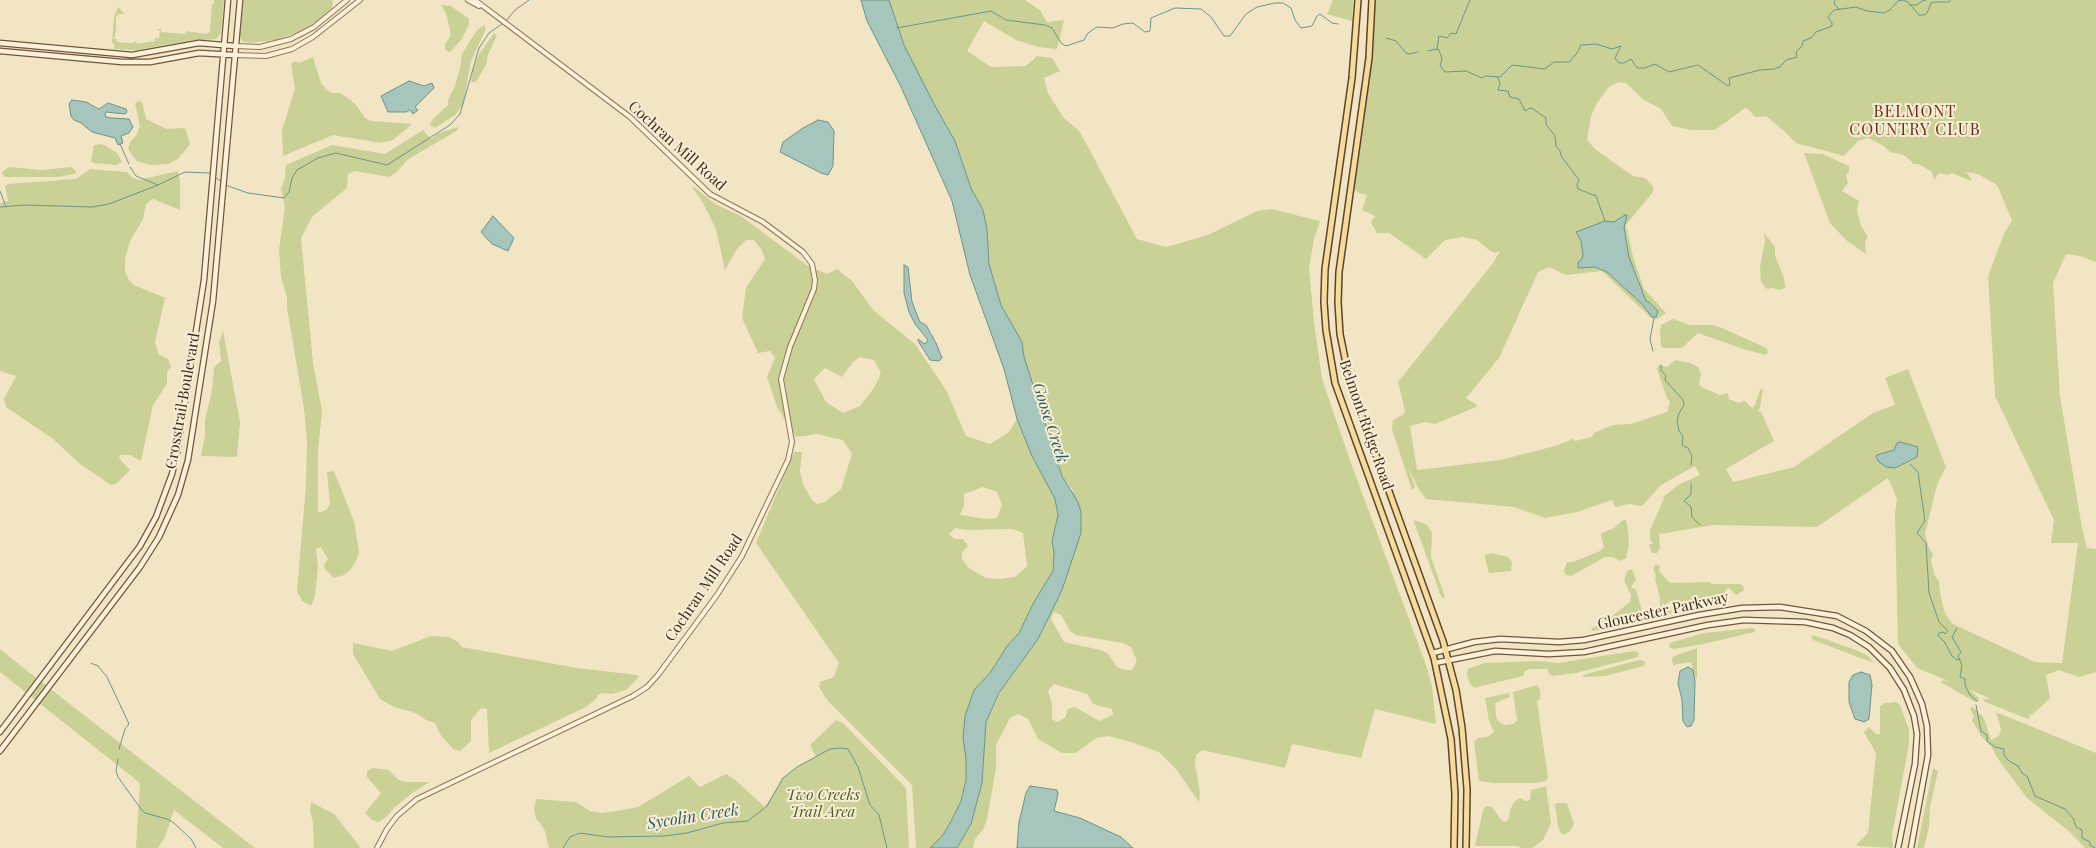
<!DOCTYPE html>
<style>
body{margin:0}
canvas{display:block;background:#f2e5c4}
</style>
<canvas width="2096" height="848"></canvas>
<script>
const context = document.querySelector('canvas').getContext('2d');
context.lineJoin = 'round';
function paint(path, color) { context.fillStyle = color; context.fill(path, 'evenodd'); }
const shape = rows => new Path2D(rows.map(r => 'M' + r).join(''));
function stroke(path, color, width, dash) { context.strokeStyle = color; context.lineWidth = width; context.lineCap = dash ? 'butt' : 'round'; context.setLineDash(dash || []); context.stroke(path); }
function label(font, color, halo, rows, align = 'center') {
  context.font = font + ' "Playfair Display",serif'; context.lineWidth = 4; context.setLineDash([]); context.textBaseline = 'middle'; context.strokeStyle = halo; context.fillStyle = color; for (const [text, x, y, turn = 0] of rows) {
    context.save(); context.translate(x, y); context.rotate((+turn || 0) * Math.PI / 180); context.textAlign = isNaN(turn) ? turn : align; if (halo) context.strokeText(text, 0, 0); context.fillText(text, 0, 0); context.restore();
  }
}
paint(shape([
 [214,0,224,0,221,33,216,39,188,41,137,50,114,49,114,43,112,43,114,17,118,7,125,14,119,14,116,17,116,31,114,39,117,39,117,42,132,43,136,41,137,44,155,41,155,38,159,38,160,31,157,29,161,29,161,32,185,34,186,31,206,34,210,32,212,4,214,4],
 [243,0,332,0,333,3,332,8,316,22,293,34,276,40,249,43,242,41,239,35],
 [889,0,1025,0,1040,10,1047,22,1064,20,1057,49,1038,47,1016,40,984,21,967,51,991,67,1026,66,1037,56,1052,58,1060,71,1044,78,1048,93,1063,117,1080,132,1137,239,1166,247,1208,235,1257,211,1271,209,1320,221,1314,239,1309,268,1314,322,1322,379,1352,466,1425,662,1432,686,1436,724,1375,709,1361,758,1292,744,1285,768,1202,750,1196,755,1195,764,1200,793,1199,802,1176,769,1159,752,1134,743,1109,736,1096,738,1076,753,1062,753,1038,739,1028,719,1018,714,1010,718,996,745,996,768,987,819,983,830,975,839,973,848,957,848,971,824,982,783,986,722,1001,691,1038,639,1081,533,1072,489,1062,476,1024,357,1022,342,1001,305,993,279,989,264,983,210,971,188,955,141,918,76,904,45],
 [1054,612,1061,615,1070,631,1076,635,1123,643,1131,647,1137,661,1132,670,1125,670,1117,667,1108,654,1101,650,1064,642,1051,619],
 [1054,684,1087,694,1093,704,1112,709,1113,715,1099,721,1075,707,1068,709,1065,718,1057,722,1052,719,1052,704,1048,691],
 [1333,0,1353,0,1352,21,1327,14],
 [1375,0,2096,0,2096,262,2080,256,2066,254,2053,283,2060,396,2082,528,2087,548,2096,549,2096,672,2079,677,2059,670,2046,675,2050,698,2032,715,2029,714,2030,717,2028,719,1985,702,1983,699,1991,699,1968,689,1979,698,1978,702,1975,702,1941,682,1943,680,1951,682,1917,668,1898,644,1895,513,1897,499,1888,478,1817,527,1713,525,1660,534,1659,531,1660,549,1657,553,1652,553,1649,545,1653,543,1650,540,1650,530,1664,498,1662,498,1678,485,1700,475,1695,466,1661,485,1642,506,1629,504,1615,507,1612,500,1577,512,1545,518,1514,507,1426,499,1418,488,1408,467,1415,487,1412,490,1392,429,1393,420,1404,414,1405,411,1398,382,1493,263,1500,251,1495,253,1490,251,1477,240,1462,237,1445,240,1426,259,1389,233,1377,233,1371,222,1375,216,1362,210,1367,195,1358,193,1353,186,1367,92],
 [1619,82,1626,83,1644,100,1661,109,1672,126,1691,130,1715,130,1745,108,1748,109,1755,117,1766,116,1783,130,1796,143,1844,156,1858,141,1868,138,1884,146,1890,152,1904,155,1914,164,1919,164,1932,172,1934,180,1939,173,1948,175,1952,173,1971,181,1971,178,1966,172,1978,174,1997,185,2012,220,2004,234,1988,276,1995,396,2054,520,2051,543,2078,543,2062,663,2035,662,1953,624,1945,614,1940,593,1939,581,1935,576,1931,561,1933,554,1929,548,1925,534,1937,485,1946,467,1908,369,1885,378,1895,405,1873,413,1794,467,1733,482,1726,469,1774,441,1761,412,1758,411,1760,408,1763,388,1760,390,1755,405,1752,408,1745,401,1739,403,1729,399,1728,393,1720,395,1703,388,1699,384,1701,374,1698,367,1690,363,1675,360,1667,367,1659,365,1657,369,1667,398,1670,402,1667,412,1631,424,1613,425,1594,433,1592,437,1575,441,1573,439,1555,446,1500,460,1417,470,1410,426,1425,422,1435,424,1476,407,1477,405,1466,398,1499,358,1538,272,1549,267,1566,275,1602,271,1651,318,1657,319,1666,313,1644,289,1633,257,1626,225,1653,192,1653,186,1645,178,1633,176,1595,149,1587,140,1591,116,1597,103,1609,87],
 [441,5,451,6,469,19,469,24,462,39,450,52,445,50,445,45,451,35,446,13],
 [484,25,486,29,471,61,463,105,455,115,435,128,430,125,432,120,448,105,448,100,455,86,460,68,462,54,477,30],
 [494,33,497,35,488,55,486,65,476,82,471,82,472,72,478,56],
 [313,57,321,83,327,90,332,93,340,93,348,98,356,105,365,118,371,121,412,124,393,140,381,143,333,135,283,156,282,130,295,89,291,64,295,61,299,63],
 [139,101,142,102,146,119,167,129,184,128,186,130,190,144,178,159,168,164,150,165,137,161,132,155,128,149,130,142,136,136,140,126,135,103],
 [458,127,458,130,407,160,397,172,389,177,355,171,348,174,347,188,312,217,301,238,313,363,322,411,318,451,318,512,322,512,327,509,330,504,327,472,334,471,354,521,359,552,356,561,350,570,344,575,334,578,325,569,324,565,328,559,321,547,316,549,318,567,315,596,311,606,302,601,297,591,306,485,307,442,304,408,287,308,287,297,281,277,279,250,285,207,281,188,285,179,286,165,332,145,385,154,423,130,431,139,439,133],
 [102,144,117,153,122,162,116,165,93,163,91,161,94,145],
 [1804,153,1823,154,1849,166,1849,172,1846,175,1848,183,1842,191,1859,201,1857,210,1861,226,1868,237,1865,242,1866,254,1846,240,1830,223],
 [9,167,42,170,71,167,76,171,75,174,58,177,5,177,3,175,2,172],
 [90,169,127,172,133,178,139,180,178,171,180,182,180,210,153,199,146,204,143,219,130,241,125,259,125,271,129,280,134,285,165,298,155,342,159,355,168,359,171,367,167,372,167,384,153,405,141,461,130,455,120,455,119,458,130,470,116,484,111,485,80,464,53,439,6,407,4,399,16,376,0,371,0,203,8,201,5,186,8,184,76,179],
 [691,185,717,205,741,216,808,266,827,274,837,269,852,281,874,311,915,344,946,390,966,436,990,444,1008,433,1017,419,1032,456,1055,499,1058,515,1052,541,1054,552,1053,571,1034,602,1019,633,1007,646,990,673,974,690,966,759,966,780,961,801,943,835,930,848,916,848,912,785,827,700,819,687,820,682,834,677,839,663,756,543,794,452,802,452,800,471,803,484,812,500,817,504,825,502,841,489,852,454,843,440,817,434,796,437,777,407,767,377,775,358,770,351,758,353,742,318,746,288,765,259,762,250,754,240,746,240,737,249,725,270,716,229,703,203],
 [860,357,874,360,881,373,874,388,860,406,843,413,826,402,814,379,825,368,842,377,853,362],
 [983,487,997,492,1002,505,997,518,985,519,960,515,964,505,964,494],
 [955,528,967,530,1013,529,1023,533,1027,566,1015,577,999,579,986,578,969,568,962,559,962,552,968,546,963,539,955,539,949,534],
 [1764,233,1775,247,1775,256,1783,275,1785,284,1785,288,1780,290,1772,288,1767,289,1761,282,1760,267,1765,241],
 [1673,319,1690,325,1712,325,1722,328,1760,345,1766,348,1768,352,1766,355,1743,349,1698,333,1682,348,1663,348,1661,346,1660,329,1661,325],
 [223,331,240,422,237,457,201,456,205,435,205,420,212,390,214,367,221,361,219,342],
 [1415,520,1427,525,1432,533,1431,557,1445,597,1443,598,1441,596,1414,522],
 [1623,520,1626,520,1628,530,1629,545,1626,558,1621,561,1612,557,1605,557,1571,576,1566,575,1564,571,1567,562,1573,562,1600,551,1604,547,1601,535,1602,533,1614,528],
 [1491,553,1508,557,1512,562,1511,571,1489,573,1485,559,1485,555],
 [1656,564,1660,566,1659,571,1670,583,1711,582,1711,584,1741,584,1743,586,1744,590,1736,595,1729,588,1726,589,1724,600,1674,605,1669,602,1665,605,1662,603,1662,608,1672,611,1671,614,1660,609,1660,598,1655,579,1656,576,1653,569],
 [1632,569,1636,580,1631,587,1636,590,1642,611,1619,626,1592,631,1591,629,1612,616,1630,602,1631,595,1624,581,1627,571],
 [1751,628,1755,629,1755,632,1703,644,1674,649,1669,647,1670,643,1673,642,1704,633],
 [1813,635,1856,650,1868,656,1874,663,1813,640,1811,637],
 [431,636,449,637,458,642,462,647,577,668,637,675,639,677,626,690,612,694,602,693,598,695,596,699,586,707,489,753,487,709,481,708,471,720,471,741,460,751,453,749,440,734,435,723,426,720,416,713,394,707,380,699,353,654,353,643,392,651],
 [1697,648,1697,678,1695,679,1691,662,1673,665,1672,659,1674,656],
 [0,649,30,673,255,848,223,848,174,810,165,837,158,848,136,848,140,783,0,672],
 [1634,651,1639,653,1638,657,1576,673,1553,676,1549,674,1547,669,1530,669,1525,671,1523,676,1474,688,1470,684,1467,675,1468,669,1484,663,1539,661,1558,663],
 [1639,660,1644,661,1645,663,1644,666,1605,676,1583,677,1583,675],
 [1537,685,1540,690,1540,699,1537,701,1548,778,1546,781,1536,783,1494,783,1479,781,1474,742,1478,738,1487,737,1494,732,1489,721,1485,698,1509,693,1510,697,1495,703,1496,716,1498,721,1504,725,1514,724,1517,720,1513,692],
 [1896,702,1900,705,1909,730,1909,744,1892,835,1893,848,1859,846,1856,845,1868,833,1876,753,1864,732,1869,727,1876,734,1880,734,1880,706,1885,703],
 [1973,707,1984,718,1991,740,1999,736,2001,729,1996,712,2096,753,2096,848,2085,848,2070,832,2027,798,2000,762,1991,746,1981,736,1972,720,1974,717,1970,708],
 [836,720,843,723,906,788,909,848,549,848,545,831,540,823,536,819,534,809,536,799,576,802,590,811,601,813,617,811,638,807,689,776,700,787,726,774,734,779,765,807,783,778,797,767,816,757,810,745],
 [373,768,389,770,399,780,406,782,429,782,411,794,395,807,385,818,378,822,372,820,365,813,381,793,367,777,367,771],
 [1933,768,1938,771,1930,807,1929,827,1924,848,1917,848],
 [1546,786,1551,823,1543,840,1532,848,1521,848,1518,846,1475,846,1483,810,1486,806,1492,807,1502,821,1506,822,1509,818,1510,810,1514,802,1520,798,1526,801,1530,800,1531,790],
 [311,802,334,814,361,848,314,848,313,822,310,812],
 [1558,803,1567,803,1574,824,1570,831,1564,835,1560,832,1558,826,1555,804]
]), '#cad197');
const water = shape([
 [861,0,889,0,904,45,934,104,955,141,971,188,983,210,987,229,989,264,1001,305,1022,342,1024,357,1062,476,1078,502,1081,512,1081,533,1062,590,1038,639,999,693,986,722,982,783,971,824,957,848,930,848,943,835,951,821,961,801,966,780,966,759,963,738,965,716,974,690,990,673,1007,646,1019,633,1034,602,1053,571,1054,552,1052,541,1058,515,1055,499,1032,456,1017,419,1004,369,970,275,952,201,901,87,867,21,861,0],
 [409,81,424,86,432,83,434,88,415,107,418,110,413,114,410,110,406,112,388,112,381,96,409,81],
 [72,100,86,102,99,109,108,103,126,109,127,112,125,114,106,112,105,114,106,117,111,118,129,119,133,127,129,133,121,136,123,143,118,145,115,138,92,132,81,123,74,120,71,116,69,104,72,100],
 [818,120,828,122,834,131,833,166,828,175,821,173,780,152,783,142,803,128,818,120],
 [1625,215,1627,215,1624,228,1629,257,1646,301,1649,302,1658,311,1656,317,1652,317,1642,304,1607,272,1595,267,1578,268,1578,262,1582,259,1583,255,1581,241,1576,232,1605,221,1614,222,1625,215],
 [493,216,514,238,508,251,492,244,481,232,493,216],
 [904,265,908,267,912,302,920,322,926,325,936,343,942,358,939,361,930,360,918,341,918,339,925,344,928,340,915,324,909,312,904,293,904,265],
 [1900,442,1918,447,1917,457,1895,468,1886,467,1879,462,1876,457,1877,455,1894,450,1897,443,1900,442],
 [1688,667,1693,670,1695,682,1694,720,1691,726,1687,727,1683,721,1682,700,1678,683,1680,671,1688,667],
 [1861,672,1870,675,1872,685,1869,719,1864,722,1855,719,1849,702,1849,682,1853,675,1861,672],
 [1030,786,1057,790,1058,794,1054,811,1080,818,1121,837,1133,848,1017,848,1019,822,1026,793,1030,786]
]);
paint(water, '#a6c5bc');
stroke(water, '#6c948a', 1);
stroke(shape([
 [1835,0,1834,4,1839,9],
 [1909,5,1917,5,1922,1,1926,0],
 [506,21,515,10,529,0],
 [897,28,991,11,1006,20,1045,25,1052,28,1061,43,1066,46,1084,40,1088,33,1097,27,1113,28,1123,24,1133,23,1145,32,1150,31,1151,18,1175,8,1201,9,1211,17,1224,36,1230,36,1246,14,1257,7,1275,3,1283,3,1291,8,1295,20,1301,28,1312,26,1317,16,1320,14,1332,23,1338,24],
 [1386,38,1396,41,1406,53,1410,54,1418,52],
 [1437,49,1439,36,1447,38,1451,33,1456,34,1470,0],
 [1428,51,1437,49,1439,50,1442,59,1440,66,1445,72,1466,71,1482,78,1485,76,1500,77,1512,65,1545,69,1554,62,1569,62,1577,53,1581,45,1596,44,1612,49,1621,46,1615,58,1619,63,1624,63,1631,59,1637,68,1645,68,1655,64,1669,72,1698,65,1728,86,1730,85,1729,78,1760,70,1774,69,1780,67,1786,60,1797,57,1796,52,1802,46,1803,41,1811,38,1816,32,1832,26,1832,23,1828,17,1834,10,1856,7,1867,11,1884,13,1890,10,1898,1,1903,0,1908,2,1919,15,1924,15,1927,13,1931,3,1935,2,1949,2,1951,0],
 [1498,78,1500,83,1498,90,1508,91,1510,97,1519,99,1525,111,1530,108,1533,109,1546,118,1546,124,1555,136,1556,146,1560,151,1561,156,1579,180,1577,185,1578,189,1596,196,1605,221],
 [120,144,129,164],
 [130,167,136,176,158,185],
 [215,177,222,182],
 [225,185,248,193,284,198,289,192,292,178,297,170,318,158,336,153,387,165,450,125,460,114,479,48,489,33,502,24],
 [0,191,6,207],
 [0,207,25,205,92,207,109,204,158,185,185,172,209,173,212,175],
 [1653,351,1650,339,1654,318],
 [1661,365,1661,370,1666,376,1665,380,1683,400,1684,405,1679,413,1677,421,1679,431,1683,436,1682,445,1688,448,1692,456,1691,465],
 [1910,464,1918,472,1925,521,1917,533,1926,543,1929,593,1939,622,1948,631,1945,634,1943,632,1939,633,1938,636,1944,641,1952,656,1957,660,1960,659],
 [1691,484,1691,494,1684,501,1691,507,1692,517,1700,525],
 [1957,628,1952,637,1961,652,1958,656,1962,665,1960,677,1965,679,1965,685,1970,695,1977,701],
 [91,663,98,666,107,677,129,724,125,729,119,749],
 [1976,705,1981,731,1987,735,1987,741,1995,747,2004,749,2004,755,2009,761,2018,766,2022,773,2027,776,2035,796,2065,809,2073,818,2076,827,2082,830,2082,838,2090,842,2090,845,2095,848],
 [118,759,116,771,118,777,141,809,145,813,167,819,174,823,191,839,196,848],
 [563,848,570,837,580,833,608,837,664,836,687,833,723,823,748,821,767,806,783,778,797,767,830,749,841,748,848,749,858,767,870,805,879,815,887,848]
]), '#6c948a', 1);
const tertiary = shape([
 [468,0,479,6],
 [235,46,260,47,291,39,314,27,347,0],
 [234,55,266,56,292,49,313,37,360,0],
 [377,848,387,829,397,816,417,799,633,696,647,687,658,675,717,595,742,556,788,460,792,442,781,379,790,347,814,289,815,280,812,264,803,252,763,222,710,194,630,117,475,0]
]);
const secondary = shape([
 [0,43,132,55,199,43,235,46],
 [0,51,122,62,150,62,199,53,234,55],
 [1433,653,1474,642,1500,639,1559,642,1584,640,1699,615,1742,608,1780,607,1837,616,1866,631,1892,651,1910,677,1922,704,1927,726,1928,755,1911,848],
 [1435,663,1495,651,1549,654,1584,652,1708,625,1744,620,1805,622,1833,628,1850,635,1869,647,1890,668,1904,690,1914,716,1917,734,1915,764,1898,848],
 [0,732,140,546,156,517,172,474,177,453,204,280,228,0],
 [0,751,140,567,159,537,178,495,188,460,213,301,240,0]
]);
const primary = shape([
 [1358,0,1352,78,1325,269,1324,302,1326,330,1335,383,1434,658,1451,739,1455,794,1454,848],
 [1372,0,1369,58,1339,272,1338,302,1340,334,1350,383,1443,641,1456,690,1462,728,1467,789,1466,848]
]);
stroke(tertiary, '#8f7659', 6);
stroke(secondary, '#71563c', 7);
stroke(primary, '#5c432d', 8);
stroke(tertiary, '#fcf1d9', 4);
stroke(secondary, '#fcf1d9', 4.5);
stroke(primary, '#f7db9a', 5);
label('15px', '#3d2d1e', '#f8eed5', [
 ["Cochran Mill Road",677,146,42],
 ["Crosstrail Boulevard",183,401,-80],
 ["Belmont Ridge Road",1366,425,71],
 ["Cochran Mill Road",704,588,-56],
 ["Gloucester Parkway",1663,611,-12]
]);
label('italic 15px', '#4d5c23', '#f8eed5', [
 ["Two Creeks",823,795],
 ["Trail Area",823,812]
]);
context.letterSpacing = '1px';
label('16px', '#6e2b19', '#f8eed5', [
 ["BELMONT",1915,112],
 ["COUNTRY CLUB",1915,130]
]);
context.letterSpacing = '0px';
label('italic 16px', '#2c5e5b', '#f8eed5', [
 ["Goose Creek",1050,423,72],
 ["Sycolin Creek",693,817,-9]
]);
</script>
